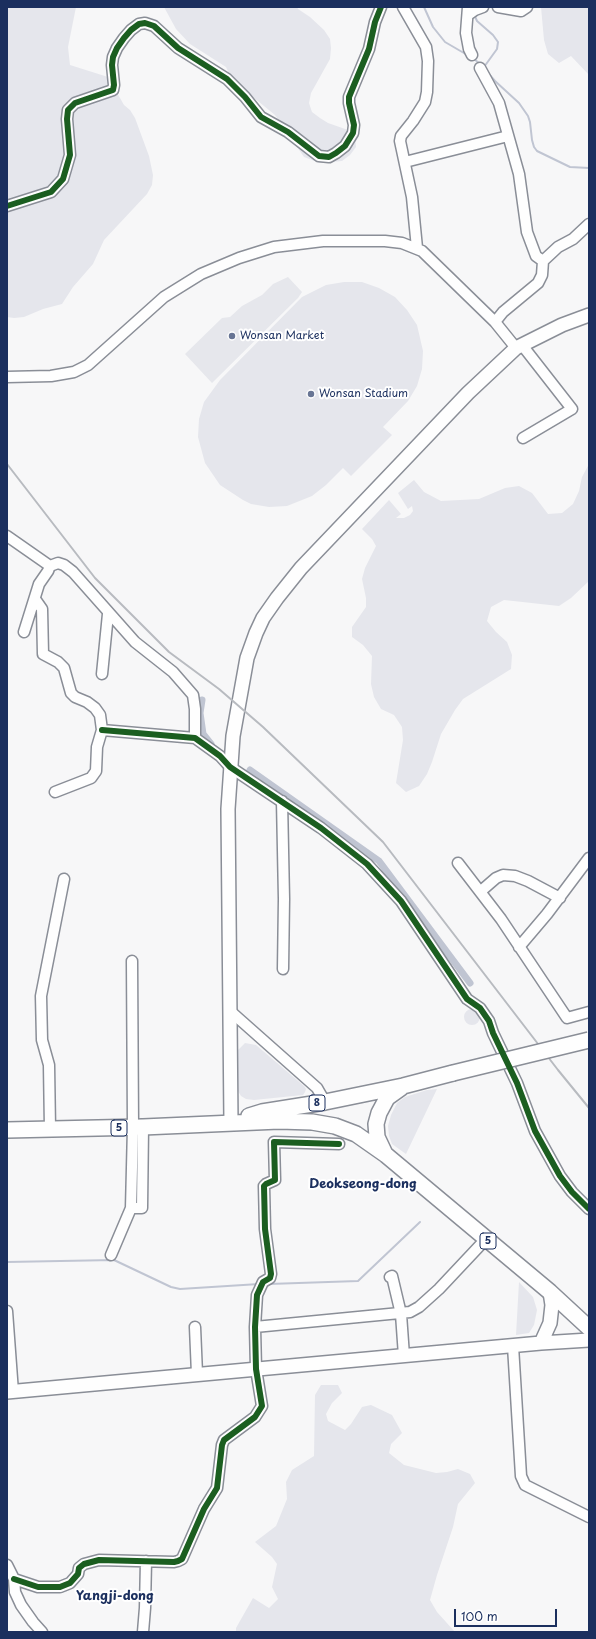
<!DOCTYPE html>
<style>
body{margin:0}
#map{position:relative;width:596px;height:1639px;overflow:hidden;background:#f7f7f8;font-family:"Playpen Sans",sans-serif}
canvas{display:block}
.frame{position:absolute;inset:0;border:8px solid #1b2f5e;pointer-events:none}
.scale{position:absolute;left:454px;top:1609px;width:103px;height:18px;box-sizing:border-box;border:2px solid #1b2f5e;border-top:0;padding-left:5px;font-size:12px;line-height:14px;white-space:nowrap;color:#1b2f5e;-webkit-text-stroke:3px #fff;paint-order:stroke}
</style>
<div id="map">
<canvas width="596" height="1639"></canvas>
<div class="frame"></div>
<div class="scale">100 m</div>
</div>
<script>
const context = document.querySelector('canvas').getContext('2d');
context.lineJoin = 'round';
function paint(path, color) { context.fillStyle = color; context.fill(path, 'evenodd'); }
const shape = rows => new Path2D(rows.map(r => 'M' + r).join(''));
function stroke(path, color, width, dash) { context.strokeStyle = color; context.lineWidth = width; context.lineCap = dash ? 'butt' : 'round'; context.setLineDash(dash || []); context.stroke(path); }
function label(font, color, halo, rows, align = 'center') {
  context.font = font + ' "Playpen Sans",sans-serif'; context.lineWidth = 4; context.setLineDash([]); context.textBaseline = 'middle'; context.strokeStyle = halo; context.fillStyle = color; for (const [text, x, y, turn = 0] of rows) {
    context.save(); context.translate(x, y); context.rotate((+turn || 0) * Math.PI / 180); context.textAlign = isNaN(turn) ? turn : align; if (halo) context.strokeText(text, 0, 0); context.fillText(text, 0, 0); context.restore();
  }
}
paint(shape([
 [288,277,302,292,298,298,212,383,185,354,222,318,230,317,242,306,262,295,273,284]
]), '#e6e7ec');
paint(shape([
 [7,7,76,7,68,47,70,65,108,77,124,105,130,110,135,118,149,156,153,175,152,185,147,194,104,240,93,264,73,287,62,304,43,309,24,317,14,318,7,317],
 [164,7,297,7,298,9,310,17,324,30,330,39,331,48,330,59,311,93,309,103,312,112,320,118,328,123,348,130,355,137,356,147,350,155,342,161,320,163,304,157,275,115,232,80,226,67,190,44,176,29],
 [541,7,589,7,589,75,571,56,559,63,548,54,544,40],
 [344,282,362,282,379,288,395,297,407,310,417,325,423,351,422,369,417,386,408,401,383,427,392,435,351,476,343,468,326,485,312,496,287,506,269,507,251,504,243,500,220,485,205,463,198,437,199,419,204,402,220,380,302,297,326,285],
 [589,464,589,581,571,598,559,606,504,600,491,607,487,621,496,632,507,642,512,655,511,669,463,699,455,710,441,734,432,762,427,774,419,786,406,792,396,783,403,740,402,727,394,715,381,709,374,697,371,684,372,656,363,645,352,637,352,627,366,607,366,598,362,579,365,568,376,546,372,539,362,529,389,500,401,514,396,518,404,518,410,515,413,511,412,506,408,509,398,493,414,480,424,492,441,501,479,499,505,488,519,486,532,493,548,514,562,513,573,504,579,491,582,477],
 '464 1017a8 8 0 1 1 16 0a8 8 0 1 1-16 0Z',
 [245,1043,256,1045,304,1086,306,1089,305,1092,303,1095,254,1100,246,1099,241,1096,238,1091,238,1050],
 [437,1089,406,1154,392,1144,389,1136,388,1126,391,1115,397,1103,405,1097,427,1090],
 [519,1282,533,1297,537,1310,534,1325,529,1333,516,1335],
 [321,1385,338,1385,342,1393,332,1403,326,1414,328,1421,345,1430,351,1424,362,1407,371,1405,392,1415,402,1433,391,1444,389,1453,404,1465,436,1473,447,1472,458,1469,470,1474,475,1483,458,1504,453,1527,437,1575,430,1600,437,1612,455,1632,236,1632,236,1628,253,1598,269,1608,278,1599,272,1587,277,1564,272,1557,255,1542,276,1526,287,1499,286,1482,292,1470,314,1456,315,1395]
]), '#e5e6ec');
stroke(shape([
 [424,7,433,27,445,42,469,56],
 [474,14,477,21,493,35,498,42,497,49,484,67],
 [473,58,480,64],
 [488,73,495,81,519,103,528,116,530,122,532,140,534,147,537,151,570,167,589,168],
 [7,1262,114,1260,171,1287,180,1289,259,1284],
 [269,1284,358,1281,420,1222]
]), '#c0c5d2', 2);
stroke(shape([
 [202,700,200,713,203,734,211,744],
 [250,770,379,861,470,983]
]), '#c0c5d2', 7);
const minor = shape([
 [403,7,426,47,428,61,427,92,425,102,413,121,401,136,400,141,412,197,417,248],
 [468,7,466,33,469,49,472,55],
 [498,7,521,11,527,7],
 [468,15,475,10,483,7],
 [480,68,499,103,519,174,527,232,536,256,543,261],
 [405,162,508,136],
 [7,206,51,192,63,179,70,155,67,119,68,110,75,103,113,90,114,85,112,65,113,57,117,48,124,38,131,30,139,24,145,23,154,26,178,48,227,79,245,97,261,117,288,132,319,156,329,157,336,153,345,146,353,133,354,125,349,103,349,97,369,49,375,22,381,7],
 [495,322,503,312,538,283,542,275,543,261,558,247,573,239,589,224],
 [522,345,572,409,523,438],
 [7,377,51,376,74,372,88,365,164,297,201,274,239,258,274,247,323,241,385,241,402,243,422,251,495,322,516,348],
 [7,536,50,566],
 [35,599,42,609,43,654,58,662,64,668,71,693,75,697,87,702,95,708,100,715,102,730,97,747,96,771,91,778,55,792],
 [24,632,39,584,48,571,50,566,58,563,64,565,73,572,135,642,173,672,193,695,195,709,195,738],
 [102,674,108,614],
 [102,730,195,738,220,756,230,767,321,828,367,864,401,901,467,999,480,1008,489,1021,493,1033,517,1083,535,1131,560,1176,572,1192,589,1209],
 [282,801,284,899,283,969],
 [458,863,501,919,567,1018,589,1012],
 [481,891,496,878,503,875,515,876,528,881,560,898],
 [519,947,547,914,589,858],
 [229,1010,317,1088,325,1102],
 [50,1129,49,1065,42,1040,41,996,64,879],
 [131,1208,142,1208,143,1127],
 [111,1255,131,1208,133,1127,132,961],
 [390,1277,392,1276,401,1314,404,1356],
 [7,1311,13,1392],
 [195,1327,197,1374],
 [255,1327,410,1312,419,1307,439,1289,486,1239],
 [513,1346,521,1476,525,1485,589,1517],
 [7,1565,14,1579,15,1592,21,1605,33,1622,42,1632],
 [14,1579,38,1587,60,1587,70,1583,78,1574,79,1568,84,1564,99,1560,174,1562,178,1561,182,1559,204,1509,217,1488,222,1445,224,1440,255,1417,262,1406,256,1369,255,1327,257,1295,263,1282,270,1278,271,1274,265,1229,264,1186,266,1184,275,1180,274,1142,339,1144],
 [143,1632,145,1608,146,1561]
]);
const major = shape([
 [231,1123,228,809,233,736,247,658,256,633,263,618,277,598,301,568,468,393,516,348,562,325,589,315],
 [541,1343,550,1323,552,1305,550,1292],
 [7,1392,541,1343,589,1340]
]);
const highway = shape([
 [249,1116,262,1112,325,1102,403,1086,453,1073],
 [7,1130,143,1127,279,1121,312,1122,335,1126,356,1134,386,1155,550,1292,589,1328],
 [385,1154,377,1137,376,1124,379,1113,387,1098,401,1088]
]);
stroke(minor, '#8a8e97', 13);
stroke(major, '#8a8e97', 16);
stroke(highway, '#8a8e97', 18);
stroke(minor, '#fefefe', 10);
stroke(major, '#fefefe', 13);
stroke(highway, '#fefefe', 15);
stroke(shape([
 [7,464,95,578,169,652,219,689,263,727,383,842,558,1070,589,1108]
]), '#b8bbc0', 2);
const highwayBridge = shape([
 [453,1073,589,1040]
]);
stroke(highwayBridge, '#8a8e97', 18, []);
stroke(highwayBridge, '#fefefe', 15);
stroke(shape([
 [7,206,51,192,63,179,70,155,67,119,68,110,75,103,113,90,114,85,112,65,113,57,117,48,124,38,131,30,139,24,145,23,154,26,178,48,227,79,245,97,261,117,288,132,319,156,329,157,336,153,345,146,353,133,354,125,349,103,349,97,369,49,375,22,381,7],
 [102,730,195,738,220,756,230,767,321,828,367,864,401,901,467,999,480,1008,489,1021,493,1033,517,1083,535,1131,560,1176,572,1192,589,1209],
 [14,1579,38,1587,60,1587,70,1583,78,1574,79,1568,84,1564,99,1560,174,1562,178,1561,182,1559,204,1509,217,1488,222,1445,224,1440,255,1417,262,1406,256,1369,255,1327,257,1295,263,1282,270,1278,271,1274,265,1229,264,1186,266,1184,275,1180,274,1142,339,1144]
]), '#1b5e20', 6);
for (const [x, y, r, color] of [
 [232,336,4,"#687594"],
 [311,394,4,"#687594"]
]) { const dot = new Path2D(); dot.arc(x, y, r, 0, 2 * Math.PI); context.fillStyle = color; context.fill(dot); stroke(dot, '#fff', 1.5); }
for (const [x, y, w] of [
 [317,1103,16],
 [119,1128,16],
 [488,1241,16]
]) { const box = new Path2D(); box.roundRect(x - w / 2, y - 8, w, 16, 3); context.fillStyle = '#fff'; context.fill(box); stroke(box, '#1b2f5e', 1); }
label('bold 10px', '#1b2f5e', null, [
 ["8",317,1103],
 ["5",119,1128],
 ["5",488,1241]
]);
label('11px', '#1b2f5e', '#fff', [
 ["Wonsan Market",240,336],
 ["Wonsan Stadium",319,394]
], 'left');
label('bold 13px', '#1b2f5e', '#fff', [
 ["Deokseong-dong",363,1184],
 ["Yangji-dong",115,1596]
]);
</script>
